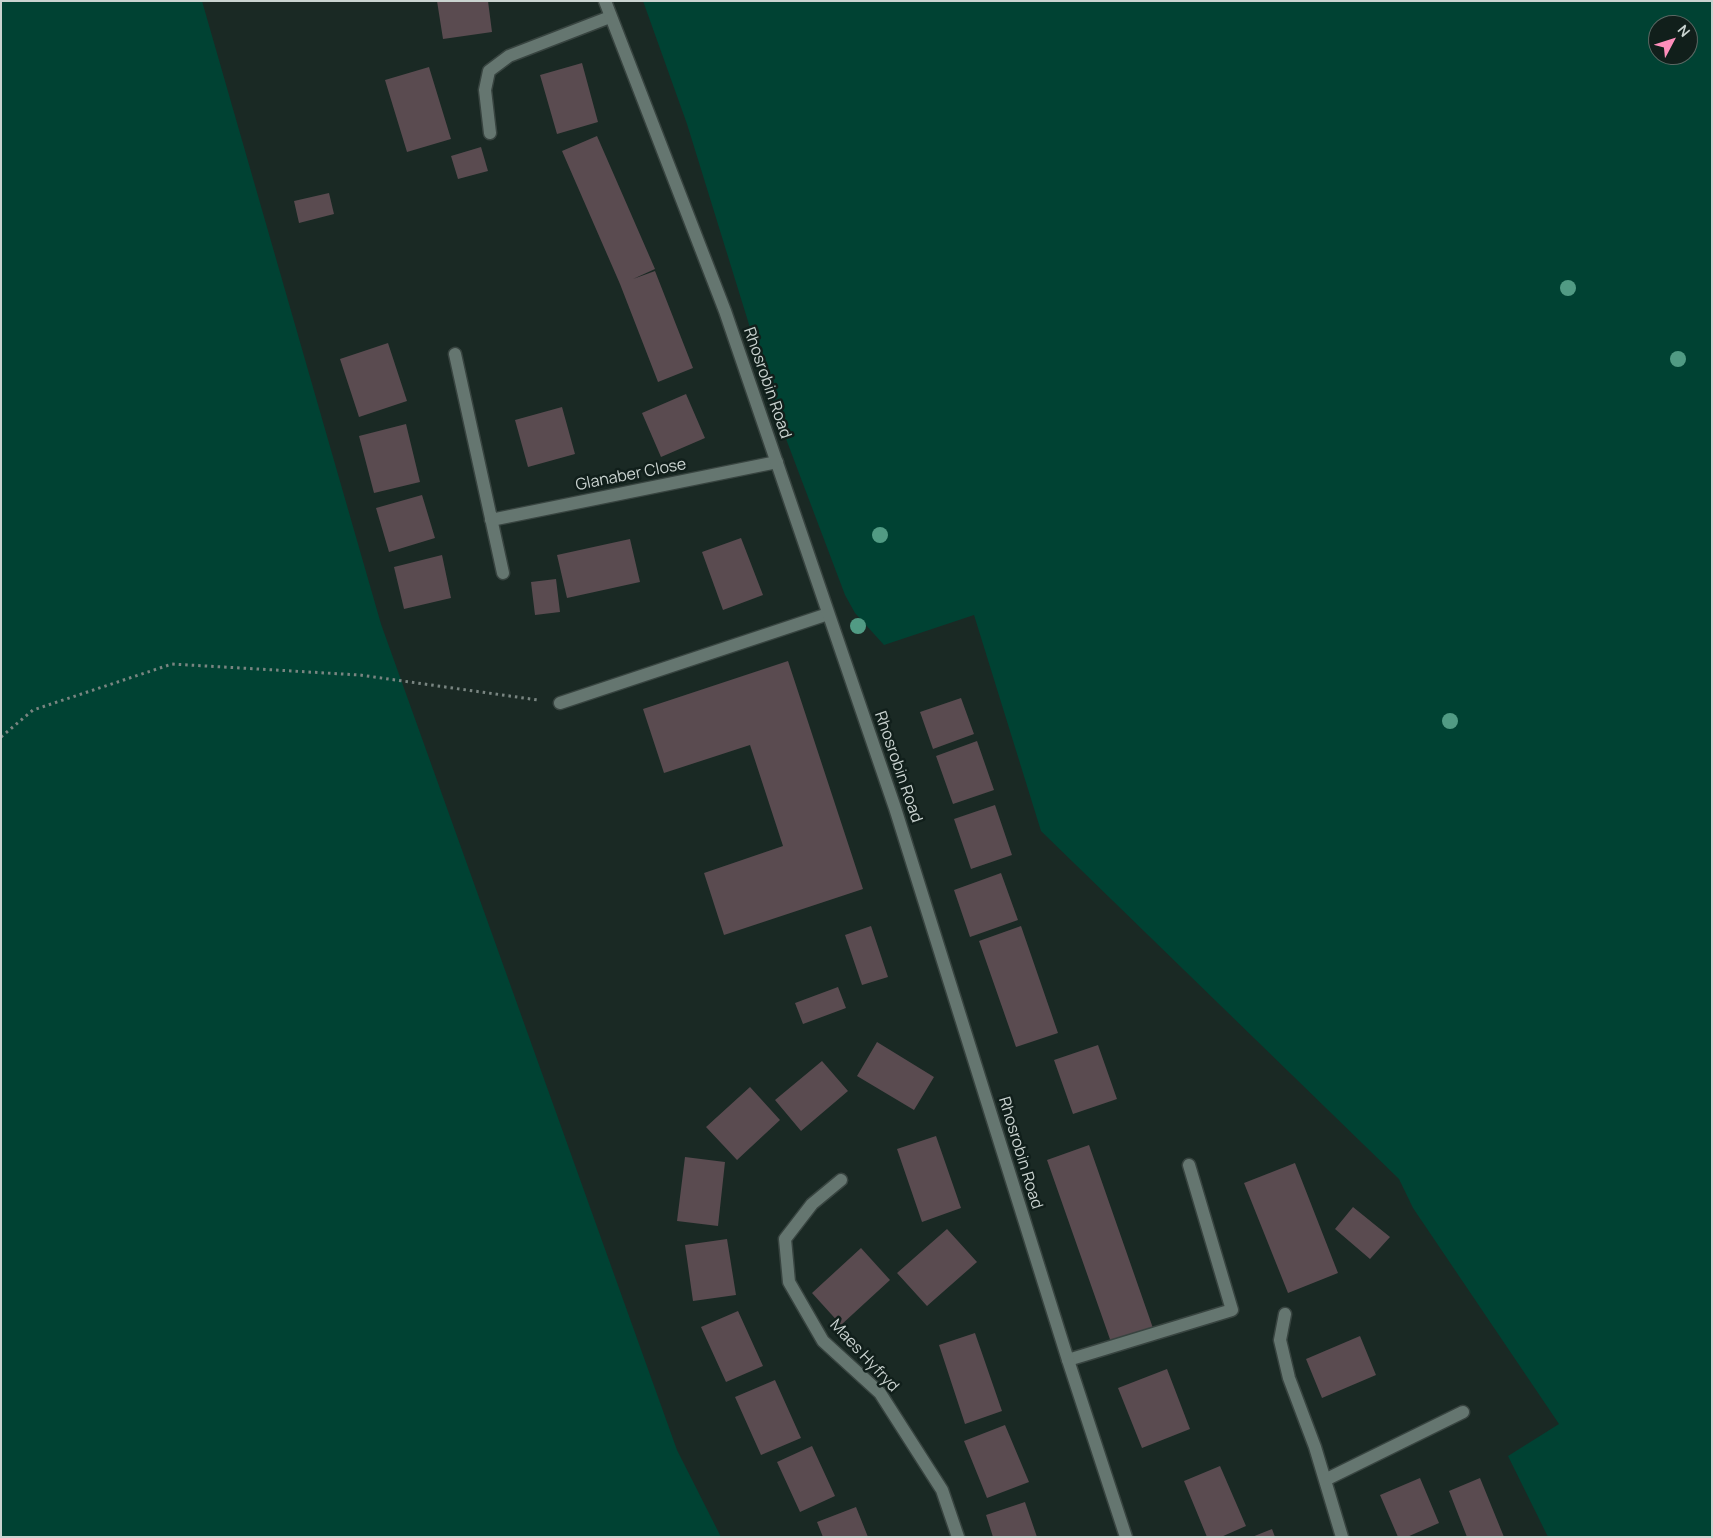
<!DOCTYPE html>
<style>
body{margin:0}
#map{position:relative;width:1713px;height:1538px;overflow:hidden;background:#1a2924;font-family:Manrope,sans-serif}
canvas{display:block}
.frame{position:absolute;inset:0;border:2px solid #cad3d0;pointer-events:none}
.north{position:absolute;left:1648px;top:15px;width:50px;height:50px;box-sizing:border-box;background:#111f1b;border:1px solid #5b6763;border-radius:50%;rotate:50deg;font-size:14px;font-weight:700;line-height:20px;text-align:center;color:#cad3d0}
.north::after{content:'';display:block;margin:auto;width:18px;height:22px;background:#fe8ebb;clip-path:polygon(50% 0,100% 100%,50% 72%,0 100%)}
</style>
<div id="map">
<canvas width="1713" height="1538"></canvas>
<div class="frame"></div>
<div class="north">N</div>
</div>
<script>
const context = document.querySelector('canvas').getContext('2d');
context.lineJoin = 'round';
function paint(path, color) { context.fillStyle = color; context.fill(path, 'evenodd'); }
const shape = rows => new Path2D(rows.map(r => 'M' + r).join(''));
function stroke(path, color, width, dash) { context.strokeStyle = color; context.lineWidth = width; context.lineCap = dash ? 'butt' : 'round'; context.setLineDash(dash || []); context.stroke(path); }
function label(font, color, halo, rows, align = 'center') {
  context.font = font + ' Manrope,sans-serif'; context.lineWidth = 5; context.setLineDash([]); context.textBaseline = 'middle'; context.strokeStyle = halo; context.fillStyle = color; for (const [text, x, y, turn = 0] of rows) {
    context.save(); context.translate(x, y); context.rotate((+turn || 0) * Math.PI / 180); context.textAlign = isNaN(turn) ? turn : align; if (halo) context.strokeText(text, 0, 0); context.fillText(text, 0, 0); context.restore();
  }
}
paint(shape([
 [1,1,202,1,381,624,677,1450,721,1537,1,1537],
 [643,1,1712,1,1712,1537,1548,1537,1508,1456,1559,1424,1413,1208,1399,1179,1041,831,974,615,884,645,855,613,845,595,777,415,687,124],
 [1658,25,1688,25,1688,55,1658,55]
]), '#004233');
paint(shape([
 [437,1,488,1,492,32,443,39],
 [582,63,598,122,557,134,540,75],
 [429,67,451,139,407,152,385,80],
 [597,136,655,269,633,279,655,271,693,368,658,382,620,284,562,151],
 [481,147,488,171,458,179,451,156],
 [329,193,334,214,299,223,294,201],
 [388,343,407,401,359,417,340,359],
 [686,394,705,438,661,457,642,413],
 [562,407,575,454,528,467,515,420],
 [406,424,420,482,374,493,359,436],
 [422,495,435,538,389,552,376,508],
 [741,538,763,595,723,610,702,552],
 [630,539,640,582,567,598,557,555],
 [442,555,451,598,404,609,394,567],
 [556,579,560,612,535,615,531,582],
 [788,661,863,889,724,935,704,873,783,846,750,745,664,773,643,709],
 [961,698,974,734,933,749,920,712],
 [977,741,994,790,953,804,936,756],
 [995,805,1012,855,971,869,954,819],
 [1001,873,1018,920,970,937,954,890],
 [871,926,888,977,862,985,845,935],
 [1021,926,1058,1033,1016,1047,979,941],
 [838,987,846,1008,803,1024,795,1003],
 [877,1042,934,1077,914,1110,857,1076],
 [1098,1045,1117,1099,1073,1114,1054,1060],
 [822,1061,848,1091,801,1131,775,1100],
 [750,1087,780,1120,737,1160,706,1127],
 [936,1136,961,1208,922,1222,897,1149],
 [1089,1145,1154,1331,1112,1345,1047,1160],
 [685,1157,725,1162,718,1226,677,1221],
 [1295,1163,1338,1273,1288,1293,1244,1183],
 [1353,1207,1390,1237,1370,1259,1335,1229],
 [947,1229,977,1262,927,1306,897,1273],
 [727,1239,736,1295,693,1301,685,1245],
 [861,1248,890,1280,841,1325,812,1293],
 [738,1311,763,1366,726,1382,701,1327],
 [975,1333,1002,1411,965,1424,939,1345],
 [1360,1336,1376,1375,1322,1398,1306,1359],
 [1167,1369,1190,1429,1142,1448,1118,1388],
 [775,1380,801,1438,761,1455,735,1397],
 [1005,1425,1029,1482,987,1498,964,1441],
 [812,1446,835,1496,800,1512,777,1462],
 [1220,1466,1246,1526,1221,1537,1207,1537,1184,1481],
 [1420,1478,1439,1523,1407,1537,1398,1537,1380,1495],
 [1480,1478,1504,1537,1467,1537,1449,1491],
 [1025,1502,1037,1537,993,1537,986,1515],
 [856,1507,868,1537,823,1537,817,1522],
 [1272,1529,1275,1537,1252,1537]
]), '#5a4b50');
const service = shape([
 [560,703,828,614],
 [1285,1314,1280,1340,1289,1378,1315,1447,1342,1537],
 [1068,1360,1232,1310,1189,1165],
 [1325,1480,1463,1412]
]);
const minor = shape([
 [490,133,485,90,489,71,509,56,610,17],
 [455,354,503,573],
 [491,520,777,462],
 [841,1180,812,1204,785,1239,789,1282,823,1341,880,1393,942,1490,958,1537]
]);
const tertiary = shape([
 [605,1,725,311,895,808,1068,1360,1126,1537]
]);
stroke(service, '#384440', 15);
stroke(minor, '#384440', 15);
stroke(tertiary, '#384440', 15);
stroke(shape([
 [1,737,33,710,172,664,360,675,538,700]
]), '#798581', 3, [2.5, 4]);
stroke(service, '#657670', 12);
stroke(minor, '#657670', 12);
stroke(tertiary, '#657670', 12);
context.fillStyle = '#519b84';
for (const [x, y] of [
 [1568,288],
 [1678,359],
 [880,535],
 [858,626],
 [1450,721]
]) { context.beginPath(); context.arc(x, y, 8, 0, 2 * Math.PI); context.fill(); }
label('16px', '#cad3d0', '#111f1b', [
 ["Rhosrobin Road",767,383,71],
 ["Glanaber Close",631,475,-11],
 ["Rhosrobin Road",898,767,71],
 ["Rhosrobin Road",1020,1153,73],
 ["Maes Hyfryd",864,1356,47]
]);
</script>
